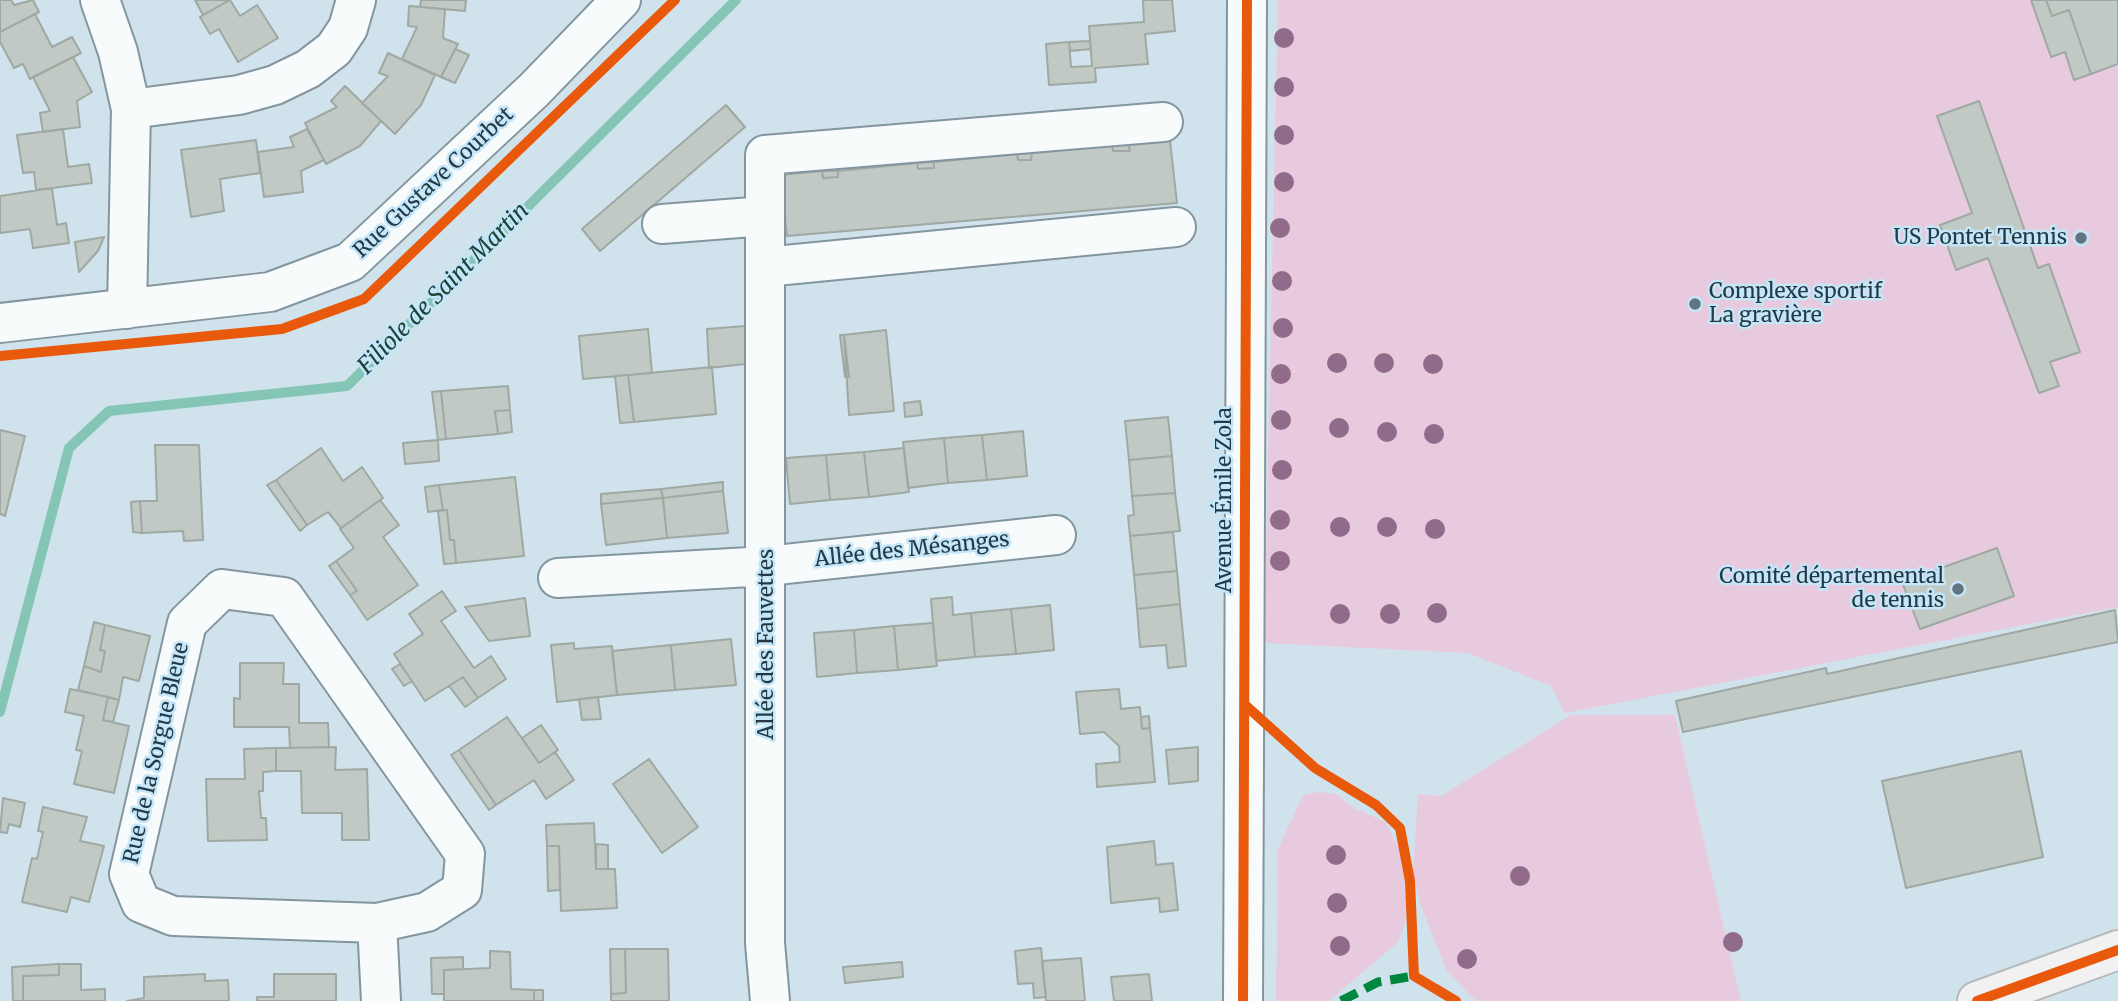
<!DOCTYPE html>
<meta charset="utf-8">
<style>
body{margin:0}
canvas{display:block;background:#d0e2ec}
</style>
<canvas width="2118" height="1001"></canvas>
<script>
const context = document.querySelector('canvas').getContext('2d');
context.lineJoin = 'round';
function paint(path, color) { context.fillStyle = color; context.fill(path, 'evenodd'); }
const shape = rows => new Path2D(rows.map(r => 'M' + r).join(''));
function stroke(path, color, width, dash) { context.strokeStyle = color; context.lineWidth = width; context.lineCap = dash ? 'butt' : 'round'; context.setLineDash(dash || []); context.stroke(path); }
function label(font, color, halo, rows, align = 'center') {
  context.font = font + ' Merriweather,serif'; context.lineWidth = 5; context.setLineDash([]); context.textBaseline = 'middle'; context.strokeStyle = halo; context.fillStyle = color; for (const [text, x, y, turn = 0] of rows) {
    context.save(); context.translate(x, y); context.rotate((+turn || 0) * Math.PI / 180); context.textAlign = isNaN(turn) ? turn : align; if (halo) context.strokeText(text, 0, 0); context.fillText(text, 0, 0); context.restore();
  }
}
paint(shape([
 [1278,0,2118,0,2118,607,1565,713,1551,686,1468,653,1264,643],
 [1571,715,1675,715,1741,1001,1476,1001,1447,971,1421,906,1413,874,1418,794,1441,796],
 [1319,792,1336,794,1352,807,1385,822,1400,850,1408,888,1405,925,1398,942,1329,1001,1276,1001,1278,849,1303,795]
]), '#e8cade');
stroke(shape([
 [0,712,69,448,109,411,347,386,736,0]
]), '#84c5b6', 10);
const building = shape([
 [0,0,11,0,14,5,33,0,39,12,0,32,0,0],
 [195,0,230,0,203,15,195,0],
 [230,0,240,16,257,5,278,38,238,62,219,29,210,34,200,17,230,0],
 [421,0,466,0,465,11,420,7,421,0],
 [1143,0,1172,0,1175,31,1145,34,1148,64,1095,68,1096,82,1049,85,1046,44,1069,42,1071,67,1092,66,1089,26,1144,22,1143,0],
 [2031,0,2046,0,2052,16,2069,10,2091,74,2074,80,2065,52,2051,57,2031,0],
 [2046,0,2118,0,2118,64,2091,74,2069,10,2052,16,2046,0],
 [409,6,445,9,443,38,458,44,441,77,402,59,417,27,408,26,409,6],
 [35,14,52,47,72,37,81,53,30,79,23,64,14,68,0,42,0,32,35,14],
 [1090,41,1091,49,1070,51,1069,42,1090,41],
 [455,49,469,55,455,83,441,77,455,49],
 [388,53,435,75,421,105,395,134,362,103,388,76,379,73,388,53],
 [73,57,92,92,77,101,80,127,43,132,40,113,50,111,33,77,73,57],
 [345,86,381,121,360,146,326,164,305,123,337,107,331,101,345,86],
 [1979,101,2038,268,2049,264,2080,352,2050,362,2059,386,2039,393,1988,258,1956,270,1940,225,1972,213,1937,116,1979,101],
 [726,105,745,127,600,251,582,229,726,105],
 [63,129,68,167,89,164,92,183,36,190,34,172,23,173,17,135,63,129],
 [307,129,324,160,301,171,303,192,264,197,258,152,294,147,290,137,307,129],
 [256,140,260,173,220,179,224,211,191,217,181,150,256,140],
 [1170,141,1177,203,787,236,780,175,822,171,823,178,838,177,838,171,917,163,918,169,934,168,934,162,1017,154,1018,160,1031,160,1032,153,1112,145,1113,151,1130,151,1128,144,1170,141],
 [1128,144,1130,151,1113,151,1112,145,1128,144],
 [1032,153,1031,160,1018,160,1017,154,1032,153],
 [934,162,934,168,918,169,917,163,934,162],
 [822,171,838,171,838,177,823,178,822,171],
 [52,188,57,225,66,223,69,243,33,248,30,229,0,233,0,196,52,188],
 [104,237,98,251,79,272,75,242,104,237],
 [745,326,745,364,709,368,707,329,745,326],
 [648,329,652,373,583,379,579,336,648,329],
 [886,330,894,411,849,415,844,335,886,330],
 [840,335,844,335,849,377,845,377,840,335],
 [712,367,716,414,634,422,628,375,712,367],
 [628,375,634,422,620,423,615,376,628,375],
 [508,386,510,410,495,411,498,434,446,439,441,391,508,386],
 [441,391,446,439,438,440,432,392,441,391],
 [920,401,922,415,905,417,904,403,920,401],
 [510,410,512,432,498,434,495,411,510,410],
 [1168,417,1172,456,1129,460,1125,421,1168,417],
 [0,430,25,436,5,516,0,514,0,430],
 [1023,431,1027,476,987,480,982,435,1023,431],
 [982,435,987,480,948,483,944,438,982,435],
 [944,438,948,483,908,488,903,442,944,438],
 [438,440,439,461,405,464,403,443,438,440],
 [155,445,199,445,203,540,184,541,183,531,142,533,140,501,157,501,155,445],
 [321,448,343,481,362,467,383,498,341,528,328,512,307,525,276,480,321,448],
 [904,448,909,492,869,497,864,452,904,448],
 [864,452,869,497,830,500,826,455,864,452],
 [826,455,830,500,790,504,786,458,826,455],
 [1172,456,1175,493,1132,496,1129,460,1172,456],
 [515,477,524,556,456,563,454,540,450,540,447,510,443,510,439,485,515,477],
 [276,480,307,525,300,531,267,485,276,480],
 [723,482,723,491,663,498,661,489,723,482],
 [439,485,443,510,428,512,425,487,439,485],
 [661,489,663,498,601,504,601,494,661,489],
 [723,491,728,533,667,538,663,498,723,491],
 [1175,493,1180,531,1130,536,1128,516,1134,515,1132,496,1175,493],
 [663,498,667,538,606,545,601,504,663,498],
 [380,500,399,525,383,537,418,585,367,620,350,595,357,591,336,561,354,548,340,529,380,500],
 [140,501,142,533,133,532,131,502,140,501],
 [447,510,450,540,454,540,456,563,444,564,438,511,447,510],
 [1173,532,1177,571,1134,575,1130,536,1173,532],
 [1997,548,2014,596,1920,629,1902,582,1997,548],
 [336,561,357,591,350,595,329,566,336,561],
 [1177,571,1180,604,1137,609,1134,575,1177,571],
 [442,591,456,611,441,621,474,668,491,656,506,679,478,698,463,677,425,701,394,654,423,634,409,614,442,591],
 [952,597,953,615,971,613,975,657,936,661,931,599,952,597],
 [525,598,530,636,489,641,465,607,525,598],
 [1180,604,1186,666,1168,668,1166,645,1140,647,1137,609,1180,604],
 [1050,605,1054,650,1016,654,1011,609,1050,605],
 [1011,609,1016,654,975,657,971,613,1011,609],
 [2115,610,2118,642,1683,732,1676,701,1826,668,1827,674,2115,610],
 [94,622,105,625,100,650,105,651,101,672,84,666,94,622],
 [933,623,937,666,898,670,894,626,933,623],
 [105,625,150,636,139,681,123,677,119,700,78,690,84,666,101,672,105,651,100,650,105,625],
 [894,626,898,670,857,673,854,630,894,626],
 [854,630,857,673,817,677,814,633,854,630],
 [731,639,736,685,675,690,671,645,731,639],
 [574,643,574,649,612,646,617,695,557,702,551,645,574,643],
 [671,645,675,690,617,695,612,651,671,645],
 [240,663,284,663,283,684,299,684,299,723,328,723,329,747,290,748,289,727,234,727,234,698,240,699,240,663],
 [400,664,412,681,404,686,392,669,400,664],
 [463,677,478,698,465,707,449,686,463,677],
 [70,689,108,697,103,720,129,726,114,793,74,784,82,751,76,750,84,716,65,712,70,689],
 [1119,689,1121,709,1140,707,1142,729,1150,728,1155,782,1097,787,1096,764,1120,762,1119,746,1104,732,1080,734,1076,692,1119,689],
 [108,697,119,700,113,722,103,720,108,697],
 [598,697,601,719,582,720,579,699,598,697],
 [1149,716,1150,728,1142,729,1141,717,1149,716],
 [507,717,539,763,555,752,574,780,546,799,534,780,496,805,459,750,507,717],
 [541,725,558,750,539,763,522,738,541,725],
 [336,747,335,770,367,769,369,840,342,840,342,813,302,813,301,771,276,771,276,748,336,747],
 [1198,747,1198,781,1169,784,1166,750,1198,747],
 [276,748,276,771,263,772,263,791,259,791,261,818,266,818,267,840,208,841,206,779,245,779,244,749,276,748],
 [459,750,496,805,489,810,451,755,459,750],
 [2021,751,2043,857,1906,888,1882,781,2021,751],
 [649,759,698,827,662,853,613,784,649,759],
 [3,798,25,803,20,827,9,824,7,833,0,832,3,798],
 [43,807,87,817,80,841,104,846,89,902,71,897,67,912,22,902,32,858,37,859,43,832,38,831,43,807],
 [594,823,596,869,615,869,617,908,561,911,559,846,547,846,546,825,594,823],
 [1154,841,1156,865,1173,863,1178,910,1160,912,1159,898,1111,903,1107,847,1154,841],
 [596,844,608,845,608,869,596,869,596,844],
 [547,846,559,846,560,890,548,891,547,846],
 [1041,948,1046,997,1034,998,1033,983,1018,984,1015,951,1041,948],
 [610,949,625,949,626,993,611,994,610,949],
 [625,949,668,949,669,1001,611,1001,611,994,626,993,625,949],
 [490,951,510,952,511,989,534,990,534,1001,444,1001,444,970,490,968,490,951],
 [463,957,463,969,444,970,444,994,432,994,431,958,463,957],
 [1081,958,1085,1001,1046,1001,1042,961,1081,958],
 [902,962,903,977,845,983,843,967,902,962],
 [59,964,59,975,23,976,23,1001,13,1001,12,967,59,964],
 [59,964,81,964,81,990,105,989,105,1001,23,1001,23,976,59,975,59,964],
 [205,974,205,981,228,980,229,1001,127,1001,144,998,144,977,205,974],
 [274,974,336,974,336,1001,257,1001,257,997,274,997,274,974],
 [1149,974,1152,1001,1114,1001,1111,977,1149,974],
 [534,990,543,990,543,1001,534,1001,534,990]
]);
paint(building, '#c0c9c3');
stroke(building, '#9fa8a2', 2);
const minor = shape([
 [100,0,118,52,131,109,127,309],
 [131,109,239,95,275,85,308,69,334,49,348,28,356,0],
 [662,224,765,216],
 [765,267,1176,227],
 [0,323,270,292,350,262,534,90,621,0],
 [558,578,767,566,1056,535],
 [222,589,284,597,465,854,462,890,427,912,377,923,173,916,141,903,129,874,187,623,222,589],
 [377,923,381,1001],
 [770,1001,765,943,765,155,1163,122],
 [1243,1001,1247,0]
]);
const major = shape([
 [1977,1001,2118,950]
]);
stroke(minor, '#8396a0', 42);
stroke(major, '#b6babd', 42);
stroke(minor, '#f8fbfc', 38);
stroke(major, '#f1f1f1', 38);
stroke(shape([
 [1341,1001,1378,982,1414,976]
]), '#00873e', 9, [18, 9]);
stroke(shape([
 [0,356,282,329,364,299,675,0],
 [1244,704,1315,768,1376,805,1400,828,1410,881,1414,976,1456,1001],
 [1243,1001,1247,0],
 [1977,1001,2118,950]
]), '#e8590c', 10);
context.fillStyle = '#916c8a';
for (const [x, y] of [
 [1284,38],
 [1284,87],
 [1284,135],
 [1284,182],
 [1280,228],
 [1282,281],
 [1283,328],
 [1337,363],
 [1384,363],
 [1433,364],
 [1281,374],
 [1281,420],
 [1339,428],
 [1387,432],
 [1434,434],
 [1282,470],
 [1280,520],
 [1340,527],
 [1387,527],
 [1435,529],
 [1280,561],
 [1437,613],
 [1340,614],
 [1390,614],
 [1336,855],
 [1520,876],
 [1337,903],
 [1733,942],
 [1340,946],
 [1467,959]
]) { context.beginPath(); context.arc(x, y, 10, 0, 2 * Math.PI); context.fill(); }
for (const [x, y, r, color] of [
 [2081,238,7,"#607580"],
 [1695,304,7,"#607580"],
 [1958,589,7,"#607580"]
]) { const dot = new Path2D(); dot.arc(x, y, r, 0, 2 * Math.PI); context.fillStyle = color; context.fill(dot); stroke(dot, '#c4e6f8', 2.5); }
label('21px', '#233a46', '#c4e6f8', [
 ["Rue Gustave Courbet",434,183,-43],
 ["Avenue Émile Zola",1225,500,-90],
 ["Allée des Mésanges",912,550,-6],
 ["Allée des Fauvettes",767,644,-90],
 ["Rue de la Sorgue Bleue",157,753,-77]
]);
label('21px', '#233a46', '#c4e6f8', [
 ["US Pontet Tennis",2067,238],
 ["Complexe sportif",1709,292,"left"],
 ["La gravière",1709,316,"left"],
 ["Comité départemental",1944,577],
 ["de tennis",1944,601]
], 'right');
label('italic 23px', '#1d4439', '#c4e6f8', [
 ["Filiole de Saint Martin",444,289,-45]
]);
</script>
